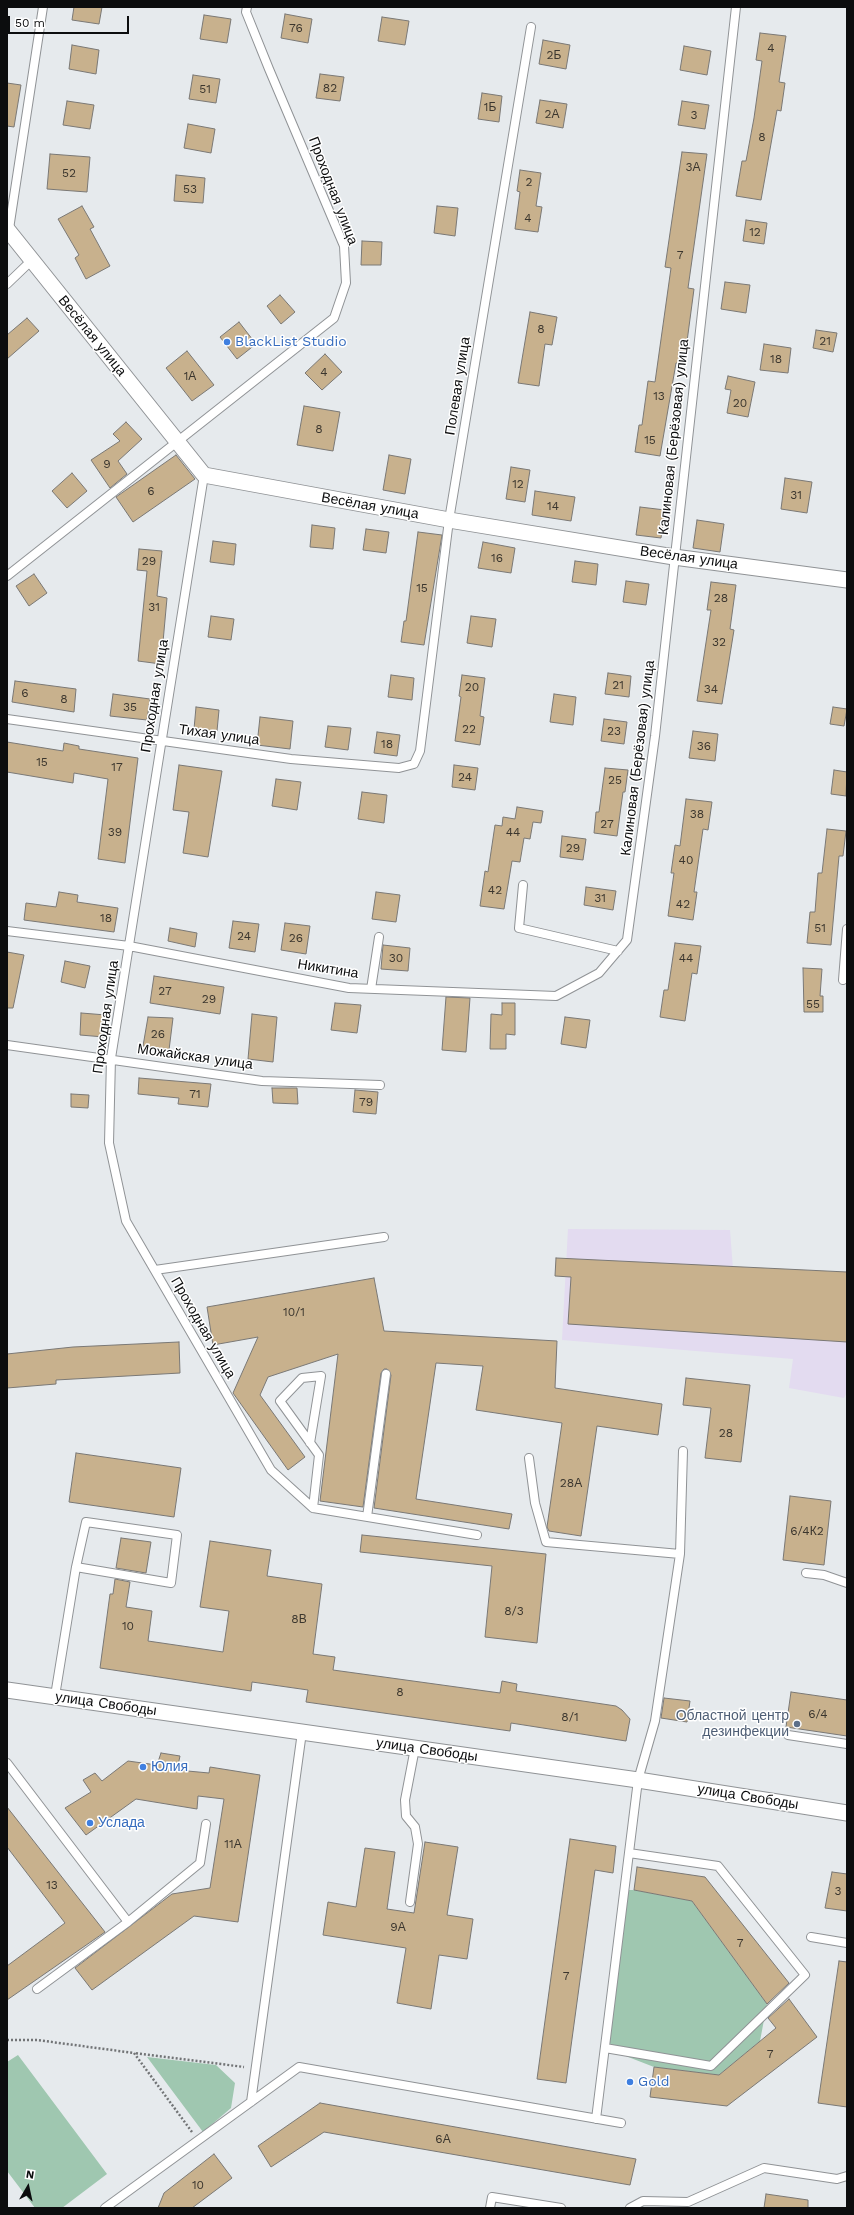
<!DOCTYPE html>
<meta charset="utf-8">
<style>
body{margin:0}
#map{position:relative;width:854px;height:2215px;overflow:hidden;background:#e6eaed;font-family:"Work Sans",sans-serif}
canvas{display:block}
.frame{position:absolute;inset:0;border:8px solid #0c0d0e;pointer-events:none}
.north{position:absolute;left:8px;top:2167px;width:40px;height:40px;-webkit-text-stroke:3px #fff;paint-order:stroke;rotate:9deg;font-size:11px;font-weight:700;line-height:16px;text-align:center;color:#0c0d0e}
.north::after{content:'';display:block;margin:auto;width:14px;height:18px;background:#0c0d0e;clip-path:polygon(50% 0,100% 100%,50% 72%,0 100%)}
.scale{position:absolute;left:8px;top:16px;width:121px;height:18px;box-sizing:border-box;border:2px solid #0c0d0e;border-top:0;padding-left:5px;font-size:12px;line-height:14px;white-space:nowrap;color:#0c0d0e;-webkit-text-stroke:3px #fff;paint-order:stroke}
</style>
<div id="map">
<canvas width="854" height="2215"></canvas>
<div class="frame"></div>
<div class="north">N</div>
<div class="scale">50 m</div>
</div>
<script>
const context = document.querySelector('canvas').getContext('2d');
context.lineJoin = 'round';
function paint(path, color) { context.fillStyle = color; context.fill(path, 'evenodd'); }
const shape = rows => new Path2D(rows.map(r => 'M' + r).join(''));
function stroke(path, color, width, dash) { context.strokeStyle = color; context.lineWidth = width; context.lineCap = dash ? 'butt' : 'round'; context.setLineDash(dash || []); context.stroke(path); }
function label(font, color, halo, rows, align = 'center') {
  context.font = font + ' "Work Sans",sans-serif'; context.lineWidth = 3; context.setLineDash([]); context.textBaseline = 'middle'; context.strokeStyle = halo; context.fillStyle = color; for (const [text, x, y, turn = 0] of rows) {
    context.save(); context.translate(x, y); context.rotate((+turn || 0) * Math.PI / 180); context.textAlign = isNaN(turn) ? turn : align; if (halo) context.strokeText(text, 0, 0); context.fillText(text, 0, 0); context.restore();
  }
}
paint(shape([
 [568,1229,730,1230,733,1269,847,1277,847,1392,844,1398,789,1388,793,1359,562,1340]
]), '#e3dbf0');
paint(shape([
 [624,1890,634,1890,692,1901,767,2004,760,2041,719,2075,654,2067,605,2048],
 [18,2055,107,2174,62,2208,35,2208,7,2171,7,2062],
 [147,2057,216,2065,235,2083,231,2108,203,2132]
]), '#9fc7b0');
const building = shape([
 [74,7,102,7,99,24,72,20,74,7],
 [285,14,312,19,308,43,281,38,285,14],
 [204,15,231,19,227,43,200,39,204,15],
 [382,17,409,21,405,45,378,41,382,17],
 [760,33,786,36,779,82,785,83,781,111,777,110,761,200,736,196,742,161,746,161,754,118,762,61,756,60,760,33],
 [543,40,570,45,566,69,539,64,543,40],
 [72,45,99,50,96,74,69,69,72,45],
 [684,46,711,51,707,75,680,70,684,46],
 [320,74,344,77,340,101,316,98,320,74],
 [193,75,220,79,216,103,189,99,193,75],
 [7,83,21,85,14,127,7,126,7,83],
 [482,93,502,96,499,122,478,119,482,93],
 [540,100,567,104,563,128,536,123,540,100],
 [67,101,94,105,90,129,63,125,67,101],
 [682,101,709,105,705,129,678,125,682,101],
 [188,124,215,129,211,153,184,148,188,124],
 [682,152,707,154,688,288,694,289,684,364,676,363,660,456,635,452,639,425,642,425,648,381,655,382,671,268,665,267,682,152],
 [50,154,90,157,87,192,47,189,50,154],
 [520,170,541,173,536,206,542,207,538,232,515,229,520,192,517,191,520,170],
 [176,175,205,178,203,203,174,201,176,175],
 [82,206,94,227,90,229,110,266,86,279,75,258,79,255,58,219,82,206],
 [437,206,458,208,455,236,434,233,437,206],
 [746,220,767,223,764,244,743,241,746,220],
 [362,241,382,242,381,265,361,265,362,241],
 [725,282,750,285,746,313,721,309,725,282],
 [280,295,295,312,281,324,267,306,280,295],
 [530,312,557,317,552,345,545,344,539,386,518,383,530,312],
 [27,318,39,331,7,359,7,335,27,318],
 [239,322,256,344,237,359,220,337,239,322],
 [816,330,837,333,833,352,813,348,816,330],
 [764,344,791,348,788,373,760,370,764,344],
 [187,351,214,385,192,401,166,368,187,351],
 [325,354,342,372,322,390,305,373,325,354],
 [728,376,755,382,748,417,727,413,731,390,725,389,728,376],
 [304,406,340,412,333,451,297,445,304,406],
 [126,422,142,439,118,461,127,474,110,488,91,460,120,441,113,434,126,422],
 [176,455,195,479,133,522,116,497,176,455],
 [389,455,411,459,405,494,383,490,389,455],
 [511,467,530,470,525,502,506,499,511,467],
 [72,473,87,491,67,508,52,491,72,473],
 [785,478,812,482,807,513,781,509,785,478],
 [535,491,575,497,571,521,532,515,535,491],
 [640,507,665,510,661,538,636,535,640,507],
 [697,520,724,524,720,552,693,548,697,520],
 [312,525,335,528,333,549,310,547,312,525],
 [366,529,389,532,386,553,363,550,366,529],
 [418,532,442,535,424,645,401,642,404,621,406,621,418,532],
 [213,541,236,544,234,565,210,562,213,541],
 [483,542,515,548,511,573,478,568,483,542],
 [139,549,162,551,157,596,167,598,161,664,138,661,147,571,137,570,139,549],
 [575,561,598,564,596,585,572,582,575,561],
 [34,574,47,593,29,606,16,586,34,574],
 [626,581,649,584,646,605,623,602,626,581],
 [711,582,736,585,730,629,734,630,722,704,697,701,711,610,707,610,711,582],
 [211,616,234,619,231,640,208,637,211,616],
 [471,616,496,619,492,647,467,643,471,616],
 [608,673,631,676,629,697,605,694,608,673],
 [391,675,414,678,412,700,388,697,391,675],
 [462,675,485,678,480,716,484,717,480,745,455,741,461,697,459,696,462,675],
 [15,681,76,689,74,712,12,702,15,681],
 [113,694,150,699,147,720,110,716,113,694],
 [554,694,576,697,573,725,550,722,554,694],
 [196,707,219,710,217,731,194,729,196,707],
 [833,707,847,709,844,726,830,724,833,707],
 [260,717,293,721,290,749,257,745,260,717],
 [604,719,627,722,624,744,601,741,604,719],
 [328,726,351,728,348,750,325,747,328,726],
 [693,731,718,734,715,761,689,758,693,731],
 [377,732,400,735,397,756,374,753,377,732],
 [7,742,63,751,64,743,79,746,79,749,138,758,125,863,98,859,108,779,74,773,73,783,7,772,7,742],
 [179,765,222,771,208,857,183,853,189,812,173,810,179,765],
 [454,765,478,768,475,790,452,787,454,765],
 [605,768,628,770,625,792,623,792,617,836,594,833,596,812,599,812,605,768],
 [834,770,847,772,846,796,831,794,834,770],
 [276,779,301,782,297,810,272,806,276,779],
 [362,792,387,795,384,823,358,819,362,792],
 [686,799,712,802,708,830,703,829,694,892,697,892,693,920,668,916,674,873,671,873,675,845,680,846,686,799],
 [517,807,543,811,541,823,533,822,530,839,524,838,520,862,512,861,504,909,480,906,485,871,488,872,495,825,502,826,503,817,515,819,517,807],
 [827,829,846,831,843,856,839,856,831,945,807,943,810,912,815,912,818,873,822,873,827,829],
 [562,836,586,839,583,860,560,857,562,836],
 [586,887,616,891,613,910,584,905,586,887],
 [59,892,78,895,77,902,118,908,114,932,24,920,26,903,56,907,59,892],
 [376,892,400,895,396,922,372,919,376,892],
 [233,921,259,924,255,952,229,948,233,921],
 [285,923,310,926,306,954,281,950,285,923],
 [170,928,197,933,195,947,168,941,170,928],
 [675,943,701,946,697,974,692,973,685,1021,660,1017,664,990,668,990,675,943],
 [383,945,410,948,408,971,381,969,383,945],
 [7,952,24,955,13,1008,7,1008,7,952],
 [65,961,90,966,85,988,61,982,65,961],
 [803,968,822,969,820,996,823,996,823,1012,804,1012,803,968],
 [154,976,224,987,220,1014,150,1003,154,976],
 [446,997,470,998,466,1052,442,1050,446,997],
 [335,1003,361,1005,357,1033,331,1030,335,1003],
 [502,1003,515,1003,515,1035,506,1034,506,1049,490,1049,491,1014,502,1015,502,1003],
 [81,1013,106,1015,104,1037,80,1035,81,1013],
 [252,1014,277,1017,273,1062,248,1059,252,1014],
 [148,1017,173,1018,169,1050,143,1046,148,1017],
 [565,1017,590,1020,586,1048,561,1044,565,1017],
 [139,1078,211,1084,208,1107,178,1104,179,1098,138,1094,139,1078],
 [272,1088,297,1088,298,1104,273,1103,272,1088],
 [355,1090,378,1092,376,1114,353,1112,355,1090],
 [71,1094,89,1095,88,1108,71,1107,71,1094],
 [556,1258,847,1272,847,1342,568,1324,571,1277,555,1276,556,1258],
 [374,1278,384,1331,557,1341,555,1388,662,1404,658,1435,597,1426,581,1536,549,1531,547,1527,562,1423,476,1410,483,1366,436,1363,416,1499,512,1514,509,1529,374,1508,391,1375,387,1369,384,1369,381,1373,363,1507,320,1501,338,1354,268,1377,260,1395,305,1457,288,1470,233,1393,258,1337,213,1345,207,1307,374,1278],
 [179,1342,180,1373,56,1380,56,1384,7,1388,7,1354,73,1347,179,1342],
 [686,1378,750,1385,741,1462,705,1458,711,1408,683,1405,686,1378],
 [76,1453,181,1468,174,1517,69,1502,76,1453],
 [790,1496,831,1501,824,1565,783,1560,790,1496],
 [362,1535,546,1554,537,1643,485,1637,492,1566,360,1552,362,1535],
 [121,1538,151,1542,146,1573,116,1568,121,1538],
 [210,1541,271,1550,267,1576,322,1584,313,1654,335,1657,333,1670,500,1693,502,1681,517,1684,516,1691,616,1706,622,1710,630,1719,626,1741,511,1723,510,1731,306,1702,308,1690,252,1682,251,1691,100,1668,110,1594,113,1594,115,1579,130,1582,126,1607,152,1611,148,1641,223,1652,229,1611,200,1607,210,1541],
 [791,1692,847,1700,847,1736,786,1727,791,1692],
 [664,1698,690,1701,687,1722,661,1718,664,1698],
 [161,1753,180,1756,177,1770,209,1773,210,1767,260,1775,238,1922,194,1916,92,1990,75,1968,172,1894,210,1888,224,1799,198,1796,197,1809,136,1799,86,1835,65,1808,91,1792,83,1780,95,1773,102,1781,128,1761,157,1765,161,1753],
 [7,1807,105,1932,7,2000,7,1966,65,1923,7,1847,7,1807],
 [570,1839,616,1846,613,1873,595,1870,566,2083,537,2079,570,1839],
 [425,1842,458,1847,447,1915,473,1919,467,1959,439,1955,431,2009,397,2003,406,1948,323,1935,328,1902,356,1907,365,1848,395,1852,387,1909,414,1913,425,1842],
 [637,1867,705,1877,789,1983,767,2004,692,1901,634,1890,637,1867],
 [832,1872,847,1874,847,1911,825,1908,832,1872],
 [839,1961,847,1962,847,2107,818,2103,839,1961],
 [789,1999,817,2037,727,2106,650,2097,654,2067,719,2075,776,2028,768,2018,789,1999],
 [320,2103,636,2159,630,2185,324,2132,271,2167,258,2146,320,2103],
 [214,2154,232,2178,192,2208,158,2208,164,2193,214,2154],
 [766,2194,808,2200,808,2208,764,2208,766,2194]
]);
paint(building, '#c8b18d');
stroke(building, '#7a7875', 1);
const lane = shape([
 [9,229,43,7],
 [7,284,31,261],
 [204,475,111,1058,109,1143,126,1221,271,1470,313,1508],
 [7,576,334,318,346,283,344,246,269,69,246,12,247,7],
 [7,719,291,759,399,768,414,764,420,751,449,520,531,27],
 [523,885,519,928,618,951],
 [7,931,129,946,349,988,556,996,599,973,627,940,655,736,736,7],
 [843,980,847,929],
 [371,989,379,937],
 [7,1045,262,1081,380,1085],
 [155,1270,384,1237],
 [310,1443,321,1376,302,1378,280,1401,319,1455,313,1508],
 [529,1458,535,1503,546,1542,680,1554],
 [313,1508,477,1535],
 [367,1517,386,1374],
 [806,1573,824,1575,847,1583],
 [55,1696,76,1567,86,1522,177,1535,171,1583,76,1567],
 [788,1735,847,1744],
 [7,1763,128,1922,200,1863,206,1824],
 [410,1902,418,1844,415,1827,406,1816,405,1800,415,1748],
 [811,1937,847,1943],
 [37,1989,128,1922],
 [605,2048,711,2066,805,1975,718,1866,629,1853],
 [251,2102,302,1732],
 [596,2119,638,1780,655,1721,680,1554,683,1451],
 [105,2208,299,2067,621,2123],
 [490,2208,492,2197,561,2208],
 [630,2208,643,2201,688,2202,764,2168,837,2179,847,2176]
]);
const street = shape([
 [7,229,204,475,449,520,674,557,847,580],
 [7,1690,638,1780,847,1813]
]);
stroke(lane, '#909396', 10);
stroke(street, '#909396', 17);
stroke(shape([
 [7,2040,37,2040,134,2053],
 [192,2132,134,2053,244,2067]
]), '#727476', 2.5, [2, 2]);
stroke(lane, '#fff', 8);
stroke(street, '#fff', 15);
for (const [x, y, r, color] of [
 [227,342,4,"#3f7fe0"],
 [797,1724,4,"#5c6f8a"],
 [143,1767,4,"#3f7fe0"],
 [90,1823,4,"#3f7fe0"],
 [630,2082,4,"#3f7fe0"]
]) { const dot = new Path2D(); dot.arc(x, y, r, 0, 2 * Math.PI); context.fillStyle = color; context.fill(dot); stroke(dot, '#fff', 1.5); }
label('12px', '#3b362e', null, [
 ["76",296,28],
 ["4",771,48],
 ["2Б",554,55],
 ["82",330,88],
 ["51",205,89],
 ["1Б",490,107],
 ["2А",552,114],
 ["3",694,115],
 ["8",762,137],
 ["3А",693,167],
 ["52",69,173],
 ["2",529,182],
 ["53",190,189],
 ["4",528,218],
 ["12",755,232],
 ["7",680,255],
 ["8",541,329],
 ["21",825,341],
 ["18",776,359],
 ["4",324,372],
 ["1А",190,376],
 ["13",659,396],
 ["20",740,403],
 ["8",319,429],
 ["15",650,440],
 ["9",107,464],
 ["12",518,484],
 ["6",151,491],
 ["31",796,495],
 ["14",553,506],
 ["16",497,558],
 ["29",149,561],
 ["15",422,588],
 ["28",721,598],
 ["31",154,607],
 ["32",719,642],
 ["21",618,685],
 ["20",472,687],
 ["34",711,689],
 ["6",25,693],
 ["8",64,699],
 ["35",130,707],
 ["22",469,729],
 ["23",614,731],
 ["18",387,744],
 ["36",704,746],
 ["15",42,762],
 ["17",117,767],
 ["24",465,777],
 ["25",615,780],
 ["38",697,814],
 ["27",607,824],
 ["39",115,832],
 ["44",513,832],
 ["29",573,848],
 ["40",686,860],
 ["42",495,890],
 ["31",600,898],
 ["42",683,904],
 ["18",106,918],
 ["51",820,928],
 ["24",244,936],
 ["26",296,938],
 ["30",396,958],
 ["44",686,958],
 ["27",165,991],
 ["29",209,999],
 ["55",813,1004],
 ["26",158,1034],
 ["71",195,1094],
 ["79",366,1102],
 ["10/1",294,1312],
 ["28",726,1433],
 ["28А",571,1483],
 ["6/4К2",807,1531],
 ["8/3",514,1611],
 ["8В",299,1619],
 ["10",128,1626],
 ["8",400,1692],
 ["6/4",818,1714],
 ["8/1",570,1717],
 ["11А",233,1844],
 ["13",52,1885],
 ["3",838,1891],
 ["9А",398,1927],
 ["7",740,1943],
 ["7",566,1976],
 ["7",770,2054],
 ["6А",443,2139],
 ["10",198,2185]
]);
label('14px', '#0c0d0e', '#fff', [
 ["Проходная улица",333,191,69],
 ["Весёлая улица",92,336,51],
 ["Полевая улица",458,386,-81],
 ["Калиновая (Берёзовая) улица",674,437,-84],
 ["Весёлая улица",370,506,10],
 ["Весёлая улица",689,558,8],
 ["Проходная улица",155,696,-81],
 ["Тихая улица",219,735,8],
 ["Калиновая (Берёзовая) улица",638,758,-83],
 ["Никитина",328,969,9],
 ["Проходная улица",106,1017,-82],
 ["Можайская улица",195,1057,8],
 ["Проходная улица",203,1328,60],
 ["улица Свободы",106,1704,8],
 ["улица Свободы",427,1750,8],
 ["улица Свободы",748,1797,9]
]);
label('14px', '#366cbe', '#fff', [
 ["BlackList Studio",235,342],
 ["Юлия",151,1767],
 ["Услада",98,1823],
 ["Gold",638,2082]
], 'left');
label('14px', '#4e5e75', '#fff', [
 ["Областной центр",789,1716],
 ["дезинфекции",789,1732]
], 'right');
</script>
